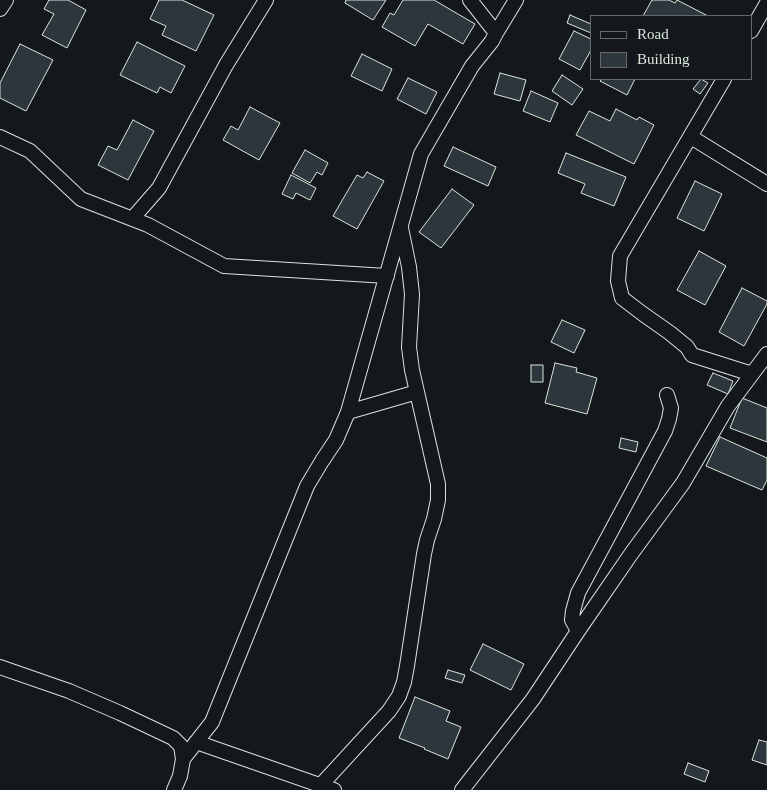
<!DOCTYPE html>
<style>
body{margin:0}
#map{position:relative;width:767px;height:790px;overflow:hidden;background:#14181c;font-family:Georgia,serif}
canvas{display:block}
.legend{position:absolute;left:590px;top:15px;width:162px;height:65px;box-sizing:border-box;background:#14181c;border:1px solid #626a69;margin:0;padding:6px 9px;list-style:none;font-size:15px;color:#d8e6dc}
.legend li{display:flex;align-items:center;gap:10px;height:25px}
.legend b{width:25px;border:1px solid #626a69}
</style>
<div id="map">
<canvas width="767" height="790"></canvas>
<ul class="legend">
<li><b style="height:6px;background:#14181c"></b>Road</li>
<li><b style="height:14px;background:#2c363c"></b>Building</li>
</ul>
</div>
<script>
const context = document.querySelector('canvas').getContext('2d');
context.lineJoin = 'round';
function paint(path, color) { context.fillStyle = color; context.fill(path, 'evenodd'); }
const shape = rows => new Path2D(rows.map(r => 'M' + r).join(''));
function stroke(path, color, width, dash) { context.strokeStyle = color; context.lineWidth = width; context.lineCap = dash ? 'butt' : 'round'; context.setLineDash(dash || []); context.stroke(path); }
const building = shape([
 [49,0,68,0,86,10,67,48,42,35,54,14,44,9,49,0],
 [159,0,182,0,214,15,196,51,162,35,166,26,150,19,159,0],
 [346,0,386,0,373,20,345,3,346,0],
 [403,0,434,0,475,24,463,44,428,24,415,46,382,27,390,13,394,15,403,0],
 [652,0,669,0,675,3,677,0,708,16,643,16,652,0],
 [570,15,591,24,591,33,567,23,570,15],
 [574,31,591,39,591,50,580,70,559,59,574,31],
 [137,42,185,66,171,93,160,87,157,93,120,75,137,42],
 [20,44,53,60,26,111,0,98,0,83,20,44],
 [362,54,392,69,382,91,351,76,362,54],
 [500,73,526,80,520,101,494,94,500,73],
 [562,75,583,89,572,105,552,91,562,75],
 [408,78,437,92,426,114,397,99,408,78],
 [602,79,635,79,627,95,600,81,602,79],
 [701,79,708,83,700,94,693,89,701,79],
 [531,91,558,103,550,122,523,111,531,91],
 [250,107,280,123,259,160,223,140,231,126,238,130,250,107],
 [616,109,637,120,639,117,654,125,634,164,576,135,589,111,610,121,616,109],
 [133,120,154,131,128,180,98,165,108,146,117,150,133,120],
 [453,147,496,167,488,186,444,166,453,147],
 [305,150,328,163,322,175,317,172,310,183,292,173,305,150],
 [566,153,626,177,614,206,581,193,585,184,558,173,566,153],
 [367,172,384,181,357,229,333,216,357,175,363,178,367,172],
 [291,175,316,188,310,200,296,193,293,199,282,194,291,175],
 [695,181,722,194,704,231,677,218,695,181],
 [452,189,474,205,441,248,419,232,452,189],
 [699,251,726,266,705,305,677,290,699,251],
 [742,288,767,301,767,304,744,346,719,332,742,288],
 [562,320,585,330,574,353,551,342,562,320],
 [555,363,577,368,576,372,597,378,587,414,545,403,555,363],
 [531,365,543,365,543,382,531,382,531,365],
 [713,373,733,381,728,394,707,385,713,373],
 [742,398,767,408,767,442,730,428,742,398],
 [720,437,767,458,767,480,762,490,706,466,720,437],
 [621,438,638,442,636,452,619,448,621,438],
 [483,644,524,664,511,690,470,670,483,644],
 [448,670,465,675,462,683,445,678,448,670],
 [415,697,450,711,446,721,461,727,448,759,424,749,425,748,399,738,415,697],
 [759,740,767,742,767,765,752,760,759,740],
 [688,763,709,771,705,782,684,774,688,763]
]);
paint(building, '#2c363c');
stroke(building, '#d8e6dc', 1);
const street = shape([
 [0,9,6,0],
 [751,31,767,3],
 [496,33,516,0],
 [724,79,620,256,618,281,622,298,643,314,670,333,687,347,692,355,752,374],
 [0,137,30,151,81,199,148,225,224,266,387,276],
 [691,137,767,184],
 [132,219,159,188,226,65,266,0],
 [348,412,417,392],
 [578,631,572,620,573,611,578,593,665,431,669,419,671,408,667,395],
 [0,667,69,691,120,713,173,738,181,746,183,759,180,776,174,790],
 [196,742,334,790],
 [183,759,212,722,307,486,322,461,336,440,348,412,421,154,472,66,492,41,496,33,470,0],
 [321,785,389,711,399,696,404,682,407,666,424,554,427,540,434,519,438,500,438,484,412,370,409,347,412,294,409,267,401,228],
 [462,790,533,699,578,631,631,554,683,483,728,406,767,354]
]);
stroke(street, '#d8e6dc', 16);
stroke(street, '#14181c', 14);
</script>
